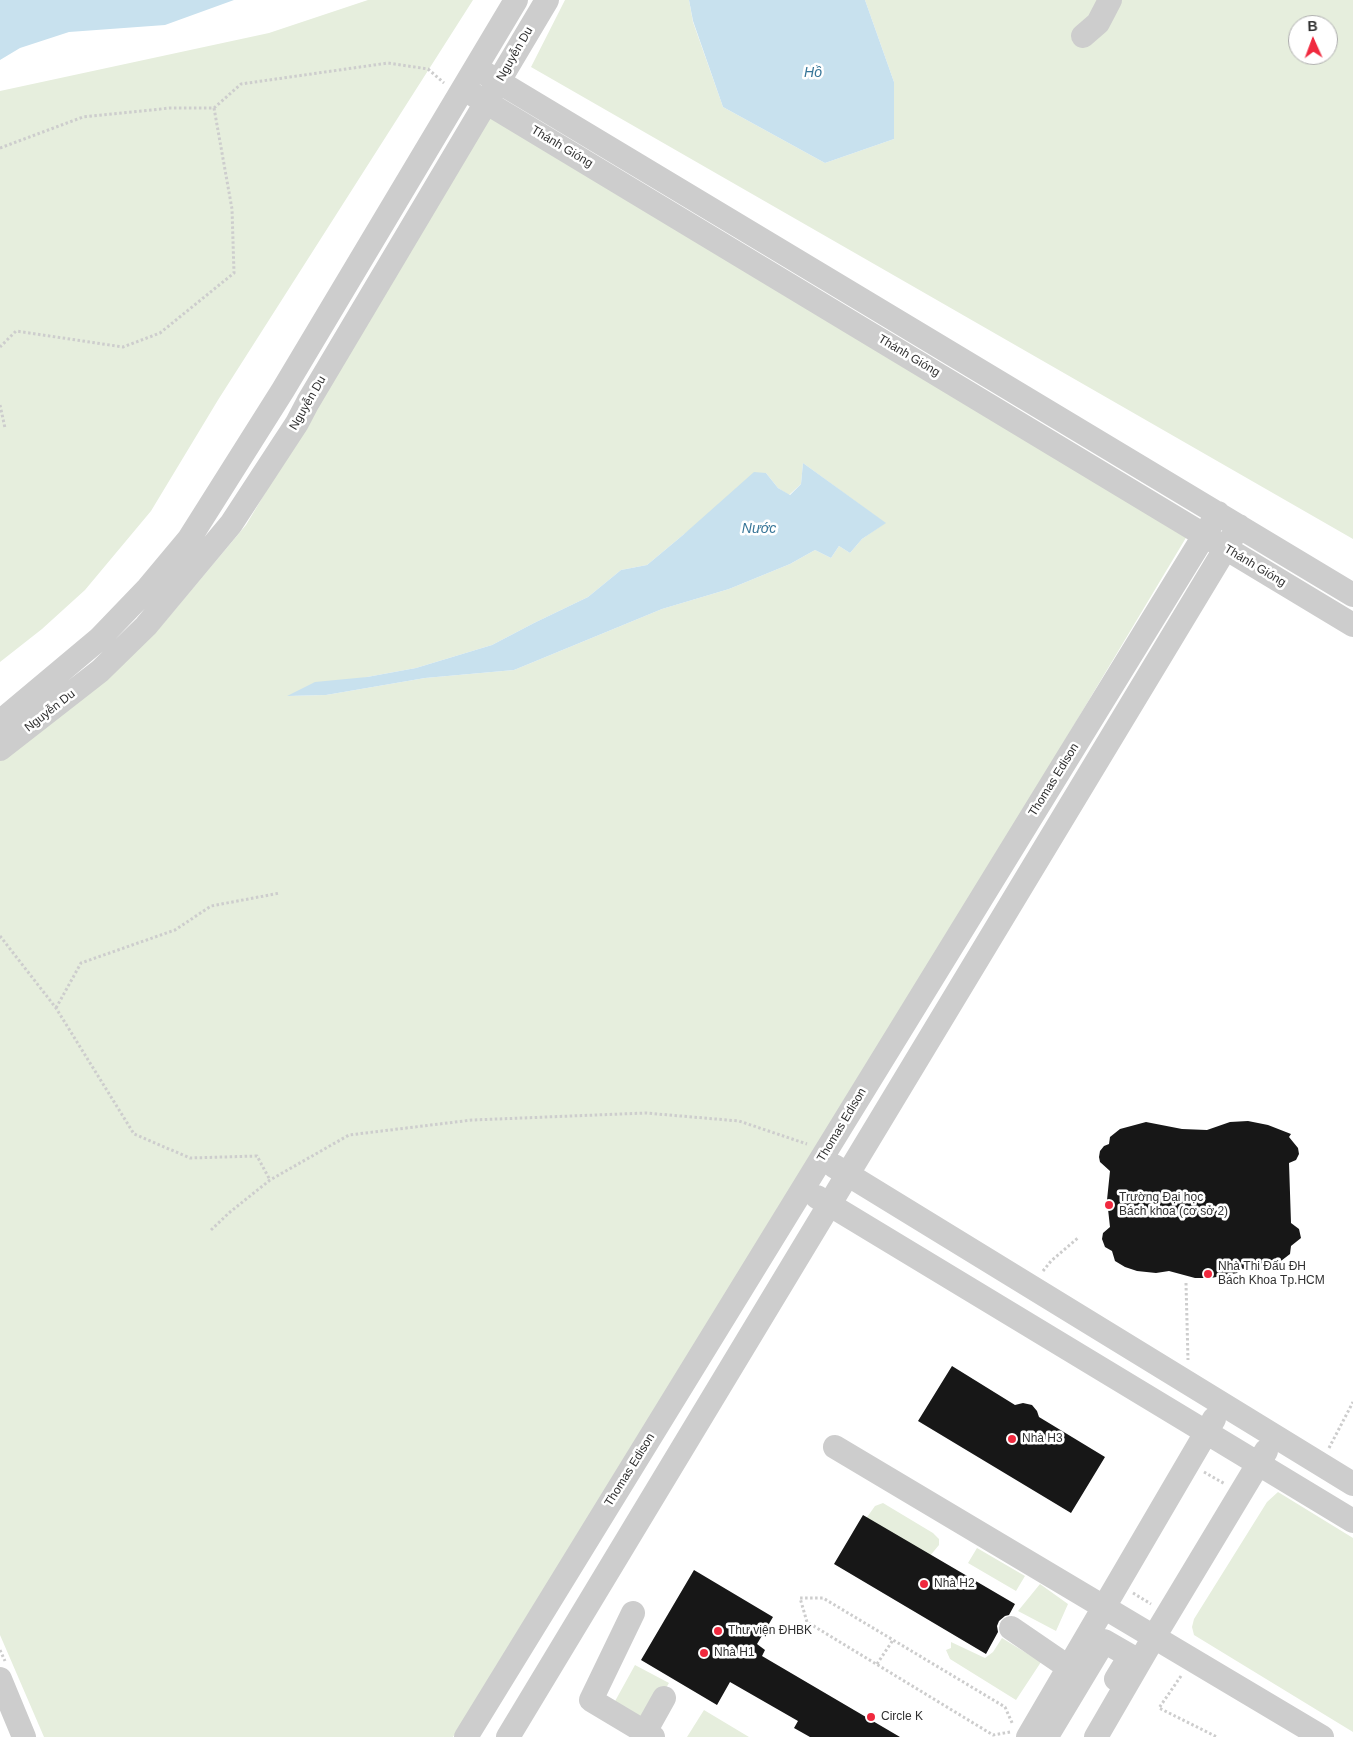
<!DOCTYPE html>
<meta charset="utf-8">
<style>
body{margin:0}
#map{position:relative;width:1353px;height:1737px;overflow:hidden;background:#fff;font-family:Helvetica,sans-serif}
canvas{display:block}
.north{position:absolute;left:1288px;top:15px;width:50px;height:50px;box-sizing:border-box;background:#fff;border:1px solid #acacac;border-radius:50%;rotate:358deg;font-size:14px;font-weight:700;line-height:20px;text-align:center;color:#303030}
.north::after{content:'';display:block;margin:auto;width:18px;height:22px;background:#f0293e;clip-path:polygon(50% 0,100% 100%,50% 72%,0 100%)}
</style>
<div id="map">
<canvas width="1353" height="1737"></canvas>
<div class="north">B</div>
</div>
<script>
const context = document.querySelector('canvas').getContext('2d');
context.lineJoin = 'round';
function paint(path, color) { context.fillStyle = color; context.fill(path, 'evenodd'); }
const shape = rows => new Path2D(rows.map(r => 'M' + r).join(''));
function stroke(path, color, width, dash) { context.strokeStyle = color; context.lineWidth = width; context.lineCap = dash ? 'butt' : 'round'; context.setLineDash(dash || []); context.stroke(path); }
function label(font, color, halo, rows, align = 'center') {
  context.font = font + ' Helvetica,sans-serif'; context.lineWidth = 5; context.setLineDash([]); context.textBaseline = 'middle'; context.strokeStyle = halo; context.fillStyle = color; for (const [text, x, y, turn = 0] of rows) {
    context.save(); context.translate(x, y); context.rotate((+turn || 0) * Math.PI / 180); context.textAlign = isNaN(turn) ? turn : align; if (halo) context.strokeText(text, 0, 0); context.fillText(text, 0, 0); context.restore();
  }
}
paint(shape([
 [368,0,473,0,218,400,151,511,85,590,42,629,0,662,0,91,269,33],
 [565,0,689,0,693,22,723,107,825,163,894,139,894,82,865,0,1353,0,1353,539,531,67],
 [1298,25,1328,25,1328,55,1298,55],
 [493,112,1187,536,918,986,579,1542,453,1737,44,1737,0,1635,0,761,69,707,162,625,246,525],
 [803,463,885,523,862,539,850,553,839,546,831,558,815,550,790,564,729,589,662,609,514,670,425,678,326,695,288,696,367,677,416,668,492,645,534,623,588,597,621,570,647,565,683,535,766,473,778,488,789,495,801,484],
 [1278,1492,1353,1538,1353,1732,1194,1635,1192,1627,1194,1619,1267,1502],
 [883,1503,933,1533,939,1539,939,1545,929,1557,865,1520,875,1506],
 [977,1548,1025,1576,1016,1591,968,1563],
 [1040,1584,1068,1604,1056,1631,1018,1611],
 [1002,1638,1041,1662,1016,1700,950,1659,946,1650,951,1648,951,1642,985,1658,993,1652],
 [635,1665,669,1683,645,1722,614,1703],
 [704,1710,749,1737,687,1737]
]), '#e6eedd');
paint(shape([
 [0,0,234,0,165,25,69,32,20,48,0,60],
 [689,0,865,0,894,82,894,139,825,163,723,107,693,21],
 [803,463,886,523,862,539,850,553,839,546,831,558,815,550,790,564,729,589,662,609,514,670,425,678,326,695,287,696,315,682,367,677,416,668,492,645,534,623,588,597,621,570,647,565,683,535,754,472,766,473,778,488,790,495,801,484]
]), '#c8e1ee');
paint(shape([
 [1248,1121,1268,1125,1291,1134,1289,1137,1298,1148,1299,1154,1296,1160,1289,1163,1291,1223,1299,1229,1301,1238,1291,1246,1290,1254,1277,1264,1265,1268,1240,1269,1237,1273,1211,1278,1195,1278,1169,1271,1156,1273,1137,1271,1125,1267,1115,1261,1112,1251,1105,1247,1102,1239,1103,1233,1110,1227,1107,1200,1110,1171,1100,1162,1099,1157,1100,1151,1104,1146,1109,1144,1110,1137,1120,1129,1146,1122,1182,1129,1207,1130,1230,1122],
 [952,1366,1015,1405,1023,1403,1032,1405,1037,1411,1039,1417,1105,1457,1071,1513,918,1421],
 [863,1515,1015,1604,1009,1615,1005,1616,999,1621,997,1626,998,1632,986,1654,834,1564],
 [694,1570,773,1617,757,1644,765,1650,762,1656,900,1737,810,1737,794,1728,798,1721,730,1682,717,1705,641,1660]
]), '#171717');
stroke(shape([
 [214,108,241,84,388,63,428,69,444,83],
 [0,148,83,117,170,108,214,108,232,209,234,273,160,333,123,347,16,331,0,347],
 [0,405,5,428],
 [0,936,56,1008,134,1134,190,1158,257,1156,270,1180],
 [56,1008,81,963,175,930,211,906,280,893],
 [211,1230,230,1212,270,1180,349,1135,472,1120,646,1113,739,1121,807,1144],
 [1043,1271,1051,1261,1079,1237],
 [1186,1283,1188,1360],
 [1329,1448,1353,1402],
 [1204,1472,1225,1484],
 [1133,1593,1151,1604],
 [0,1650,5,1661],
 [877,1664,893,1640],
 [1181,1676,1159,1708,1217,1737],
 [1010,1732,993,1735,807,1622,800,1598,823,1598,1005,1707,1013,1725]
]), '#cdcdcd', 3, [2.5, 2.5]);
stroke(shape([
 [1083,36,1098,23,1110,0],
 [476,68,1353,595],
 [464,89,1353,625],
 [0,722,99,639,148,588,189,539,283,390,516,0],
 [0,749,100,671,146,626,231,524,297,423,308,402,547,0],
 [834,1166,1353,1484],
 [817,1197,1353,1521],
 [835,1447,1322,1737],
 [633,1613,591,1700,653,1737],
 [1011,1628,1068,1667],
 [0,1679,24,1737],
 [1050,1731,1104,1641,1130,1656,1116,1679],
 [645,1732,664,1698],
 [466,1737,1218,513],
 [508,1737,1239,526],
 [1028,1737,1214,1419],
 [1096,1737,1154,1637,1266,1451]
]), '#cdcdcd', 24);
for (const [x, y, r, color] of [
 [1109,1205,5,"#f0293e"],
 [1208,1274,5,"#f0293e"],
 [1012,1439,5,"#f0293e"],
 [924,1584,5,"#f0293e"],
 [718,1631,5,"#f0293e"],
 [704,1653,5,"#f0293e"],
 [871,1717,5,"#f0293e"]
]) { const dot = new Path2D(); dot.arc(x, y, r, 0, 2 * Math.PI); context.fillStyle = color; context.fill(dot); stroke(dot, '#fff', 2); }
label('12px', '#303030', '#fff', [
 ["Nguyễn Du",515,54,-60],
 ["Thánh Gióng",562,147,31],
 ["Thánh Gióng",909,356,31],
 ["Nguyễn Du",308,403,-60],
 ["Thánh Gióng",1255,566,31],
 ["Nguyễn Du",50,711,-38],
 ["Thomas Edison",1054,780,-58],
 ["Thomas Edison",842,1125,-59],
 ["Thomas Edison",630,1470,-58]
]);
label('12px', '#303030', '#fff', [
 ["Trường Đại học",1119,1198],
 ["Bách khoa (cơ sở 2)",1119,1212],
 ["Nhà Thi Đấu ĐH",1218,1267],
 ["Bách Khoa Tp.HCM",1218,1281],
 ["Nhà H3",1022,1439],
 ["Nhà H2",934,1584],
 ["Thư viện ĐHBK",728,1631],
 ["Nhà H1",714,1653],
 ["Circle K",881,1717]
], 'left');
label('italic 14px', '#387698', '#fff', [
 ["Hồ",813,73],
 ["Nước",759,529]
]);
</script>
